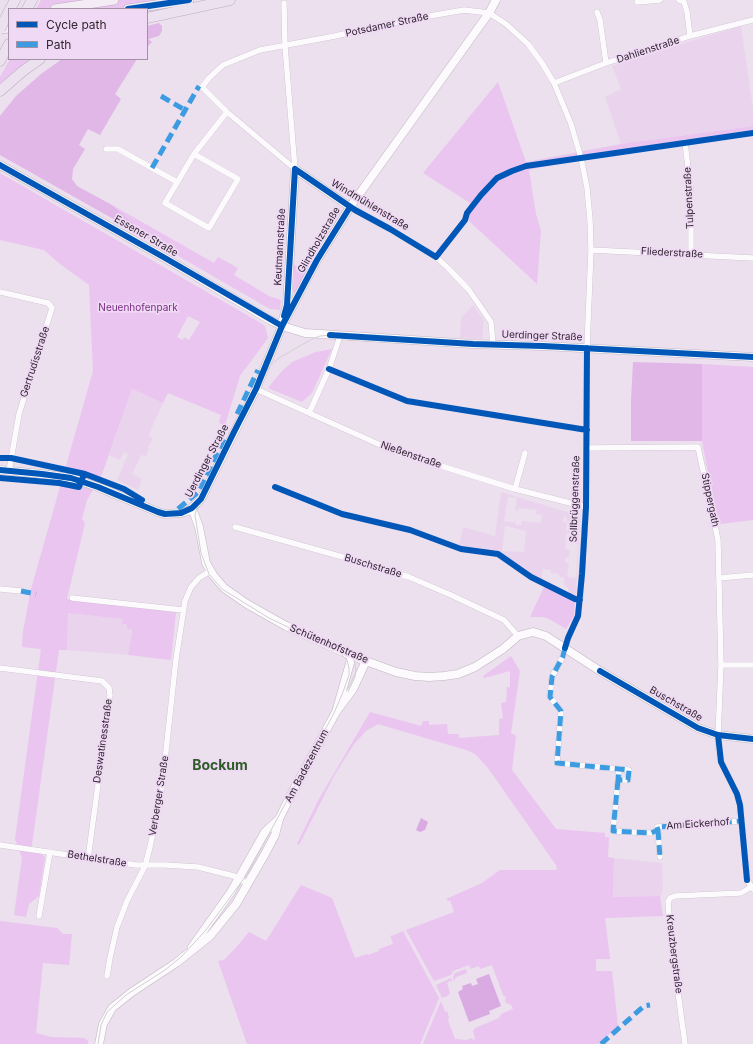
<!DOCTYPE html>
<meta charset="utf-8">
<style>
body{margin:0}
#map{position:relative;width:753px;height:1044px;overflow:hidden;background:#ecdfee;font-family:Inter,sans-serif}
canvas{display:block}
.legend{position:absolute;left:8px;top:8px;width:140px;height:52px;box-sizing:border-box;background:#f0d9f4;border:1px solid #a391a6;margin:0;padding:5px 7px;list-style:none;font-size:12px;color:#2f2630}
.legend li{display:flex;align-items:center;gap:8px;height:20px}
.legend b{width:20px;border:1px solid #a391a6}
</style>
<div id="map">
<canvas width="753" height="1044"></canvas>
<ul class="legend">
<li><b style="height:5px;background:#0057b8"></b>Cycle path</li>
<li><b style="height:5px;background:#3d9ce1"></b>Path</li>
</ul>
</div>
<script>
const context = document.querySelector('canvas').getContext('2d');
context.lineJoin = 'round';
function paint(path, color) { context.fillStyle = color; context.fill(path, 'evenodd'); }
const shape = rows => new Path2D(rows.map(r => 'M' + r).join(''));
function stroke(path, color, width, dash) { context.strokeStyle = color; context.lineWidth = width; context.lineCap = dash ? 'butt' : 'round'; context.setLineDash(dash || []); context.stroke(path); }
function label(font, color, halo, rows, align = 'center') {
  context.font = font + ' Inter,sans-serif'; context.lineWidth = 3.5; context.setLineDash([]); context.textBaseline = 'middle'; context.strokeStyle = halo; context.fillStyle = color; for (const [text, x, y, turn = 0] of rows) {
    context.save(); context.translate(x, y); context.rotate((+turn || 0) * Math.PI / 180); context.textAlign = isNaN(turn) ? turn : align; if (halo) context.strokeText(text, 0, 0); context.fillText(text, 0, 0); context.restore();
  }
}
paint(shape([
 [741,26,753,108,753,126,621,144,605,97,621,89,612,66,668,48],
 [473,305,484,320,482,339,460,338,461,318],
 [132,389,163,403,148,436,153,438,148,447,149,449,146,456,141,455,132,474,142,479,138,490,117,480,128,454,124,452,120,460,109,455],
 [501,492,580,516,576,597,533,576,499,554,459,547,463,527,495,536],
 [508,497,517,498,515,510,518,511,519,508,536,510,536,514,542,515,541,523,522,521,521,525,515,525,515,516,514,523,504,521],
 [564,516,567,517,567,521,576,521,576,531,566,530,567,522,563,522],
 [505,526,526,531,524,552,502,551],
 [566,533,570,533,570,543,578,544,576,578,567,577,569,564,565,562,565,558,569,558,570,550,565,549],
 [543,569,551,570,551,573,559,574,559,577,564,577,564,584,569,590,568,592,542,579],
 [68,613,123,619,132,632,128,655,67,650],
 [614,858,662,863,663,891,660,896,613,897]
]), '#ead4ed');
paint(shape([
 [41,0,181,0,173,10,147,14,147,9,36,9],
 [10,59,30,59,0,85,0,77],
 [498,82,526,162,621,144,753,126,753,135,587,158,529,170,536,214,541,231,537,284,469,221,465,213,470,203,423,173],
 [0,173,259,322,265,326,268,338,240,376,225,425,219,423,221,415,168,393,163,403,132,389,102,474,87,500,82,519,85,523,67,599,176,612,171,660,128,655,132,632,131,629,127,629,127,624,122,624,123,619,68,613,67,650,59,650,31,852,40,853,45,857,44,863,39,896,29,904,26,917,14,915,22,858,15,839,41,649,22,647,23,631,31,589,93,371,89,285,60,264,44,250,0,240],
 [188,316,200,322,189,340,184,337,183,340,177,337],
 [112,205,214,263,218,257,238,268,234,275,269,296,281,300,280,310,270,309,154,242],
 [294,265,308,273,295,293,293,292],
 [332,349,312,393,302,402,268,388,282,371,292,362,316,352],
 [702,364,753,367,753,520,720,524,717,520,702,441],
 [544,587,575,601,574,616,566,629,551,620,543,617,530,617],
 [511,656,520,671,511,733,516,736,512,770,556,829,605,833,605,837,609,837,608,857,614,858,613,897,660,896,663,916,605,918,610,959,596,959,596,971,612,971,618,1026,598,1044,423,1044,441,1001,445,1012,447,1011,449,1017,448,1021,455,1039,466,1040,472,1038,473,1040,475,1039,473,1031,475,1028,499,1018,501,1014,513,1009,511,1005,506,1003,505,999,506,997,503,995,492,965,480,969,479,966,471,969,469,965,453,971,451,975,434,981,406,930,454,912,450,900,448,901,446,899,482,883,500,870,557,870,556,865,488,768,475,754,466,750,378,724,366,731,354,744,334,776,299,845,297,844,319,799,370,712,421,726,423,721,429,721,429,725,447,724,448,734,459,734,459,738,499,735,499,719,503,718,501,703,506,702,507,687,510,687,510,671,484,678,483,676],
 [301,885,332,898,355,958,367,954,368,955,379,951,379,949,393,944,390,935,392,936,403,931,439,998,420,1044,247,1044,218,961,224,960,240,943,249,932,266,941],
 [0,921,57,928,63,934,72,934,69,965,43,963,36,1033,51,1037,84,1038,88,1041,88,1044,0,1044],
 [466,969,467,973,456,977,454,981,453,977,455,973],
 [451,978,452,982,449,981,447,983,450,993,447,996,442,998,436,985]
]), '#eac5f0');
paint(shape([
 [159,23,162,26,162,31,159,36,148,39,152,42,147,47,147,26],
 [62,59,137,59,115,94,121,99,100,135,88,129,79,145,85,149,73,169,72,179,77,186,112,205,154,242,0,155,0,116,16,96,41,74],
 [633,362,702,364,702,441,631,441,631,401]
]), '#e0b7e7');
paint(shape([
 [421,818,428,822,425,830,420,832,416,830],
 [489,974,501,1006,489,1011,490,1014,469,1022,458,992,463,989,462,986,471,983,472,986,478,984,476,979]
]), '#daaae3');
const street = shape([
 [679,0,684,2,687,12,690,36],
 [637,2,660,0],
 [284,3,285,46,295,169],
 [597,12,600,20,606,63],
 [554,83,606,63,690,36,753,20],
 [685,142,691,194,691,254],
 [106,149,118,149,177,182],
 [194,154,238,179,209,228,165,203,194,154,227,112],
 [295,169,227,112,202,87,209,78,223,65,260,50,335,36,401,21,464,10,489,13,506,24,528,44,542,63,554,83,571,124,581,158,587,188,590,220,591,250,587,347,586,507,580,600,578,616,568,638,563,656,552,677,550,697,561,711,557,763,619,769,629,770,628,780,618,780,619,769],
 [350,207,425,250,436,257,448,268,469,290,491,322,493,345],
 [591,250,753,258],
 [0,292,48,303,52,308,19,414,9,471],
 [256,389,309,413,329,369,340,336],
 [309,413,396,452,515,489,586,507],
 [587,448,698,447,718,540,721,665,718,735,719,752,721,762,737,794,740,805,747,880,753,889],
 [515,489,525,453],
 [235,527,350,559,409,577,451,595,504,620,518,636],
 [719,578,753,575],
 [0,589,21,591],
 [72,598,183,610],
 [721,665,753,665],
 [0,668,102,681,109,688,110,695,88,859],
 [618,780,613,831,651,833,658,830,657,827,742,821],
 [658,830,660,857],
 [0,845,136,865,165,865,198,867,234,876,248,884],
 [39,916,50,852],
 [107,976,110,958,117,927,127,901,145,866,150,847,162,788,176,659,185,601,191,587,199,578,210,571],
 [685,1044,671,940,668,902,670,898,675,896,741,893,751,887]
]);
const secondary = shape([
 [0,165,165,258,270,320,282,326,305,333,473,344,543,346,753,357],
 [295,169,350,207],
 [283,320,287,305,295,169],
 [0,470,42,474,71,478,98,487,158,512,165,514,181,513,188,511,195,505,201,499,256,389,282,326,317,260,350,207,489,13,496,0],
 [192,508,199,527,206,563,213,575,224,588,247,604,286,626,352,656,396,672,415,676,429,677,444,676,458,674,475,667,503,649,518,636,533,632,546,636,600,671,698,728,718,735,753,739],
 [336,712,352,656],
 [192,947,231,892,265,832,279,819],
 [99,1044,103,1024,112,1008,132,992,176,963,210,936,236,904,265,854,275,835,279,819,293,791,336,712,353,689,366,661]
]);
const primary = shape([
 [55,9,114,0],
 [128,9,189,0],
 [0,29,9,28]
]);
const highway = shape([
 [10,9,15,0],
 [27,9,32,0],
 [147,18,230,0],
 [0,61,9,44],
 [0,91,23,71,40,59]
]);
stroke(street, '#bfb6c1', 6);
stroke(secondary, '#bfb6c1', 9);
stroke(primary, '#bdadc0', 10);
stroke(highway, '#bdadc0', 11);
stroke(street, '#fcfafc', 5.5);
stroke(secondary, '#fcfafc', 8);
stroke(primary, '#f3ecf4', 9);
stroke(highway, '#ece1ee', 10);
stroke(shape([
 [0,472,42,475,79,482,98,488,157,514,166,516,181,514,188,511,198,504],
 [344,651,348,653,354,660,356,670,355,677,348,692],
 [98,1044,101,1025,107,1012,126,995,165,970,182,956,206,930,248,873,334,713,343,692,349,675,349,668,347,660,338,651,269,618,222,589,209,574,201,553,195,515,199,500,257,382,271,365,279,358,312,339,320,336,333,335,492,344,578,346,753,356]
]), '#d3d0d4', 1);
const highwayBridge = shape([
 [0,29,9,11]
]);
stroke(highwayBridge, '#bdadc0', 11, []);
stroke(highwayBridge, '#ece1ee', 10);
stroke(shape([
 [161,96,185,110],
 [152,168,199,86],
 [237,414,258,370],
 [178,509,198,492,224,439],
 [21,591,36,594],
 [565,648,563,656,552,677,550,697,561,711,557,763,619,769,629,770,628,780,618,780,619,769],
 [618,780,613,831,651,833,658,830,657,827,742,821],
 [658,830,660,857],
 [601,1044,644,1006,650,1005]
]), '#3d9ce1', 5, [10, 5]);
stroke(shape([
 [128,9,189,0],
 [0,165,165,258,282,326],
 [295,169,355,210,390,229,436,257,465,220,467,213,481,195,497,178,512,171,526,166,753,133],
 [284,316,287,305,295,169],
 [330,335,473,344,543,346,753,357],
 [329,369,407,401,587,430],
 [0,458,11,458,85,474,124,489,142,500],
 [0,470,42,474,71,478,98,487,158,512,165,514,181,513,192,508,201,499,234,432,256,389,282,326,317,260,350,207],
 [0,478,59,483,79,487,83,477],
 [275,487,342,514,410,530,461,549,498,554,531,577,575,599,580,600],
 [565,648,568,638,578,616,582,574,586,507,587,348],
 [600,671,698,728,718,735,753,739],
 [718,735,721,762,737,794,740,805,747,880]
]), '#0057b8', 6);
label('10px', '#2f2630', '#f0d9f4', [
 ["Potsdamer Straße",387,25,-12],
 ["Dahlienstraße",648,50,-18],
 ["Tulpenstraße",689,198,-93],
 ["Windmühlenstraße",370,205,31],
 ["Essener Straße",146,236,30],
 ["Glindholzstraße",319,240,-60],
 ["Keutmannstraße",280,247,-87],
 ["Fliederstraße",672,253,3],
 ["Uerdinger Straße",542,336,2],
 ["Gertrudisstraße",35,362,-72],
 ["Nießenstraße",411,455,19],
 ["Uerdinger Straße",207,461,-62],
 ["Sollbrüggenstraße",575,499,-88],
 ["Stippergath",710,500,78],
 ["Buschstraße",373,566,17],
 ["Schütenhofstraße",329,644,23],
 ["Buschstraße",676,704,30],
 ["Deswatinesstraße",103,741,-82],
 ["Am Badezentrum",307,766,-62],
 ["Verberger Straße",159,796,-81],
 ["Am Eickerhof",698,824,-4],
 ["Bethelstraße",97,859,9],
 ["Kreuzbergstraße",674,954,83]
]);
label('10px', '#792d86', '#f0d9f4', [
 ["Neuenhofenpark",138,308]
]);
label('bold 14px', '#2d5d26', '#f0d9f4', [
 ["Bockum",220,766]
]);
</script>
